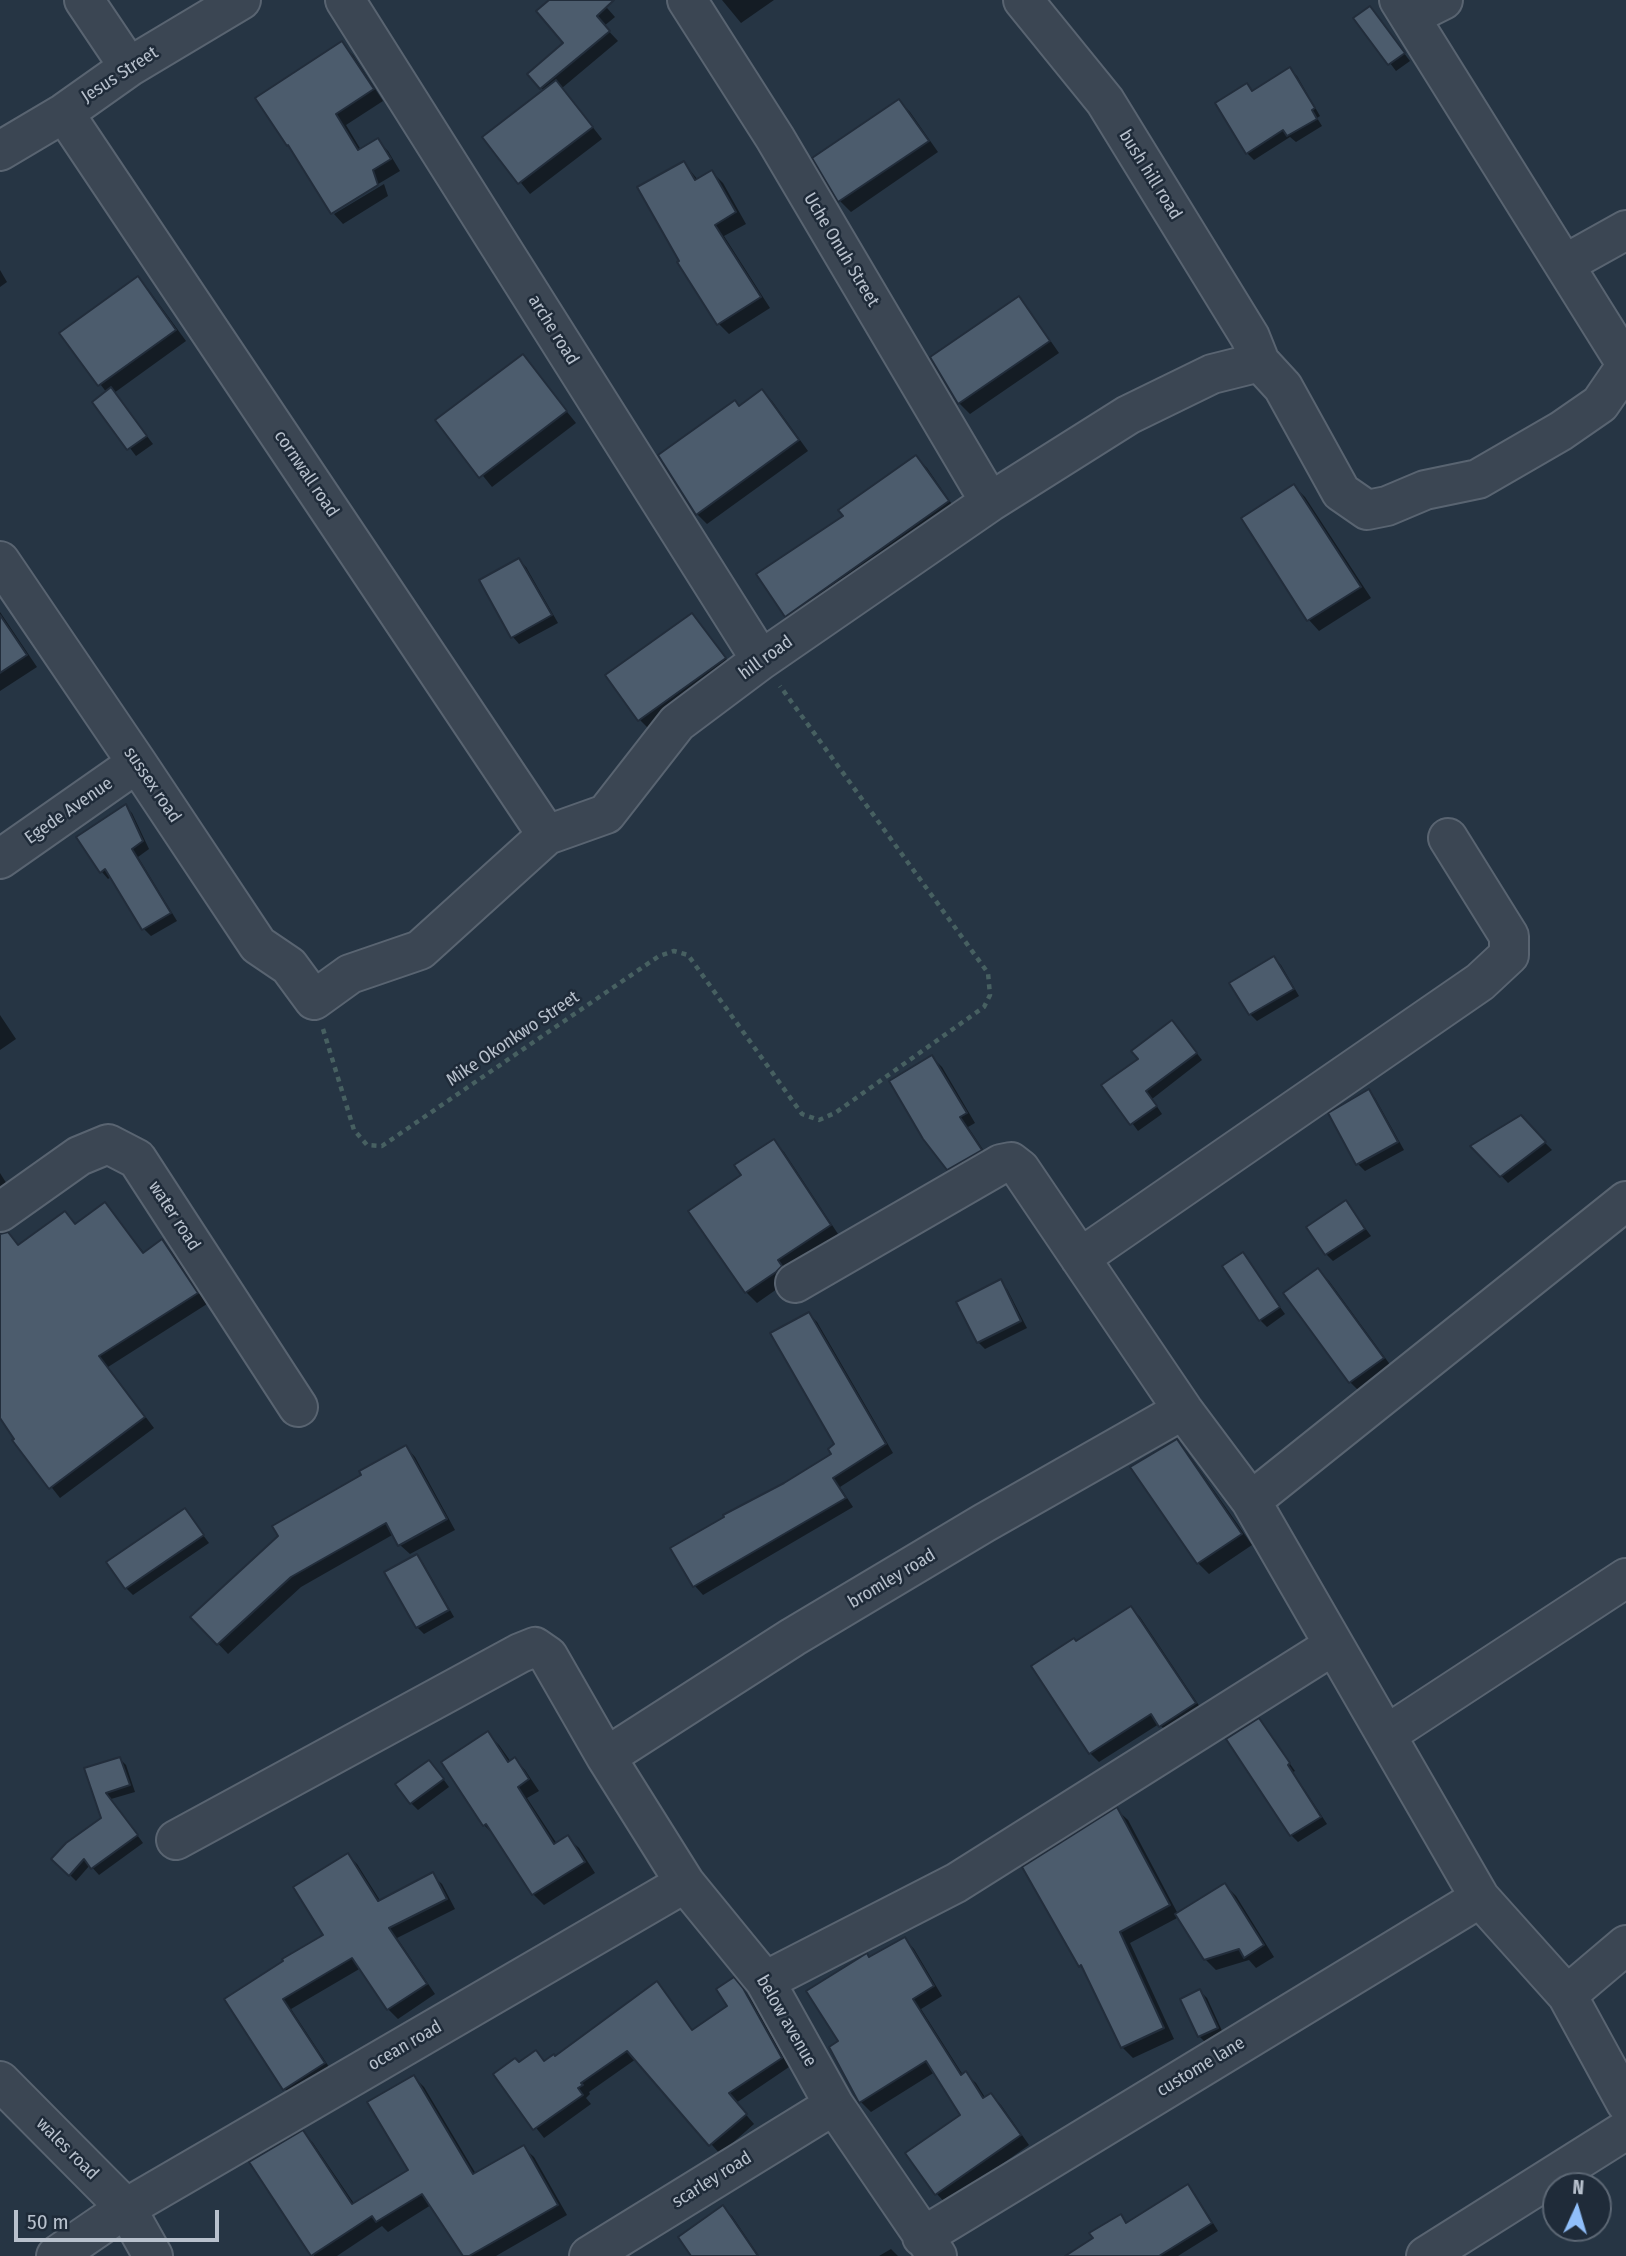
<!DOCTYPE html>
<style>
body{margin:0}
#map{position:relative;width:1626px;height:2256px;overflow:hidden;background:#263544;font-family:"Fira Sans Condensed",sans-serif}
canvas{display:block}
.north{position:absolute;left:1542px;top:2172px;width:70px;height:70px;box-sizing:border-box;background:#1f2b39;border:2px solid #5c6774;border-radius:50%;rotate:4deg;font-size:19px;font-weight:700;line-height:28px;text-align:center;color:#b8c1cd}
.north::after{content:'';display:block;margin:auto;width:24px;height:32px;background:#90bffa;clip-path:polygon(50% 0,100% 100%,50% 72%,0 100%)}
.scale{position:absolute;left:14px;top:2210px;width:205px;height:32px;box-sizing:border-box;border:4px solid #b8c1cd;border-top:0;padding-left:9px;font-size:21px;line-height:24px;white-space:nowrap;color:#b8c1cd;-webkit-text-stroke:5px #1f2b39;paint-order:stroke}
</style>
<div id="map">
<canvas width="1626" height="2256"></canvas>
<div class="north">N</div>
<div class="scale">50 m</div>
</div>
<script>
const context = document.querySelector('canvas').getContext('2d');
context.lineJoin = 'round';
function paint(path, color) { context.fillStyle = color; context.fill(path, 'evenodd'); }
const shape = rows => new Path2D(rows.map(r => 'M' + r).join(''));
function stroke(path, color, width, dash) { context.strokeStyle = color; context.lineWidth = width; context.lineCap = dash ? 'butt' : 'round'; context.setLineDash(dash || []); context.stroke(path); }
function label(font, color, halo, rows, align = 'center') {
  context.font = font + ' "Fira Sans Condensed",sans-serif'; context.lineWidth = 5; context.setLineDash([]); context.textBaseline = 'middle'; context.strokeStyle = halo; context.fillStyle = color; for (const [text, x, y, turn = 0] of rows) {
    context.save(); context.translate(x, y); context.rotate((+turn || 0) * Math.PI / 180); context.textAlign = isNaN(turn) ? turn : align; if (halo) context.strokeText(text, 0, 0); context.fillText(text, 0, 0); context.restore();
  }
}
paint(shape([
 [552,0,600,0,615,17,604,26,618,41,562,88,602,139,530,194,484,137,544,91,530,75,566,43],
 [722,0,774,0,741,23],
 [1370,8,1410,61,1396,71,1356,18],
 [342,44,353,55,383,101,346,125,361,150,377,140,388,151,400,171,333,211,294,151],
 [1290,69,1297,76,1320,116,1317,118,1322,126,1296,142,1290,137,1254,160,1247,153,1247,86,1253,92],
 [899,101,910,112,938,152,851,212,840,201,815,159],
 [684,163,698,180,712,172,723,183,746,224,724,236,770,308,729,334,718,323],
 [384,184,388,196,343,224,334,214],
 [0,270,7,282,0,287],
 [138,279,148,289,186,341,114,393,153,444,136,456,95,402,107,393,62,334],
 [1019,299,1029,310,1059,353,970,414,959,403],
 [523,357,576,423,492,487,438,420],
 [762,391,772,401,808,451,707,524,697,514,740,407],
 [916,457,927,468,958,513,797,627,786,616,846,517],
 [1294,486,1305,497,1371,598,1319,631,1309,620],
 [519,560,526,567,558,623,519,644,513,637],
 [0,612,37,667,0,691],
 [692,615,734,669,650,730,640,720],
 [125,806,132,813,149,849,138,857,177,921,151,936,144,929,112,876,108,879,102,872,78,837],
 [1274,958,1281,965,1299,996,1257,1021,1250,1014],
 [0,1015,16,1039,0,1050],
 [1179,1030,1202,1060,1152,1099,1162,1114,1138,1131,1104,1085],
 [932,1057,942,1067,975,1123,968,1127,990,1160,957,1178,948,1169],
 [1369,1091,1375,1098,1404,1150,1365,1171,1358,1164],
 [1521,1118,1552,1150,1508,1183,1473,1146],
 [773,1141,784,1152,840,1237,787,1282,757,1303,746,1292,743,1176],
 [0,1173,10,1189,0,1195],
 [1346,1202,1371,1236,1333,1261,1326,1254],
 [105,1204,145,1254,162,1242,172,1252,207,1304,108,1367,154,1428,60,1498,15,1441,17,1439,0,1415,0,1246,19,1246,65,1213,77,1225],
 [1242,1254,1285,1314,1267,1327,1260,1320],
 [1318,1270,1329,1281,1394,1370,1361,1393,1350,1382,1285,1294],
 [1000,1282,1007,1289,1027,1328,985,1349,978,1342],
 [809,1314,817,1322,893,1453,840,1487,853,1507,703,1595,695,1586,673,1548,785,1485,833,1454,836,1445],
 [1176,1441,1187,1452,1252,1545,1209,1574,1198,1563],
 [406,1447,415,1457,455,1530,410,1554,400,1545,394,1534,301,1587,228,1654,193,1617,363,1476],
 [185,1511,209,1543,133,1595,126,1588],
 [416,1556,423,1563,454,1617,424,1634,417,1627,386,1573],
 [1131,1608,1140,1617,1204,1713,1170,1735,1159,1724,1099,1762,1090,1753,1076,1643],
 [1259,1720,1295,1771,1293,1772,1327,1824,1298,1842,1291,1835,1229,1739],
 [488,1734,499,1745,511,1762,515,1759,525,1770,539,1791,527,1798,557,1844,568,1838,579,1848,595,1873,544,1905,533,1894,495,1836,484,1825],
 [120,1759,126,1765,135,1792,111,1799,143,1843,99,1875,90,1865,76,1881,54,1859,103,1818,87,1769],
 [436,1769,449,1787,418,1810,411,1803],
 [1117,1810,1128,1820,1178,1914,1225,1885,1236,1896,1274,1957,1256,1968,1249,1960,1216,1970,1205,1959,1179,1917,1130,1943,1174,2039,1133,2058,1122,2047,1086,1972,1080,1966],
 [348,1855,357,1864,381,1902,432,1875,442,1884,455,1909,397,1938,435,1994,398,2019,388,2009,361,1968,291,2009,333,2073,294,2098,285,2089,227,1999,325,1936],
 [905,1939,914,1949,942,1996,921,2009,963,2075,966,2074,976,2083,986,2099,991,2095,1001,2105,1029,2145,946,2204,937,2194,962,2115,935,2072,871,2112,861,2102,831,2047,841,2042,870,1958],
 [657,1984,693,2031,730,2006,742,1988,751,1999,789,2067,736,2103,754,2124,720,2154,636,2059,589,2092,590,2094,586,2098,591,2104,544,2138,495,2075,519,2064,536,2052,546,2063,556,2058],
 [1200,1991,1207,1998,1224,2035,1206,2043,1199,2036],
 [414,2077,424,2087,476,2174,523,2147,534,2157,567,2215,496,2256,465,2256,431,2205,388,2232,382,2226,337,2256,314,2256,303,2132,313,2143,355,2205,410,2171],
 [1188,2187,1195,2194,1218,2231,1178,2256,1072,2256,1120,2216,1127,2223],
 [723,2207,732,2216,759,2256,693,2256],
 [891,2249,898,2256,879,2256]
]), '#0007');
const building = shape([
 [549,0,614,0,597,16,610,31,540,89,527,74,563,43,536,11,549,0],
 [1370,6,1405,53,1388,65,1353,18,1370,6],
 [342,41,374,89,336,114,358,150,378,138,391,159,373,170,378,185,331,214,288,145,287,146,255,98,342,41],
 [1290,67,1315,108,1312,110,1317,119,1287,136,1283,130,1246,154,1215,103,1247,83,1252,91,1290,67],
 [556,80,593,127,518,184,482,137,556,80],
 [899,99,929,141,838,202,812,158,899,99],
 [684,161,695,180,712,170,736,212,715,225,761,297,717,325,677,262,679,261,637,187,684,161],
 [138,276,176,330,98,386,59,333,138,276],
 [1019,296,1050,341,958,404,930,357,1019,296],
 [523,354,567,411,479,478,435,420,523,354],
 [111,387,147,436,127,450,92,402,111,387],
 [762,389,799,440,696,515,658,455,735,400,739,406,762,389],
 [916,455,949,501,785,617,756,574,843,516,838,510,916,455],
 [1294,484,1361,587,1307,621,1241,518,1294,484],
 [519,558,552,615,511,638,479,580,519,558],
 [692,613,726,658,638,721,605,675,692,613],
 [0,615,27,655,0,673,0,615],
 [126,804,143,841,132,849,171,913,142,930,105,869,100,873,76,837,126,804],
 [1274,956,1294,989,1249,1015,1229,983,1274,956],
 [1172,1020,1197,1053,1146,1091,1157,1106,1130,1125,1101,1085,1138,1059,1131,1051,1172,1020],
 [932,1055,967,1113,960,1117,982,1150,947,1170,923,1139,889,1081,932,1055],
 [1369,1089,1398,1142,1356,1165,1328,1113,1369,1089],
 [1521,1115,1546,1142,1500,1177,1470,1146,1521,1115],
 [774,1139,831,1225,778,1260,782,1266,776,1272,745,1293,688,1211,741,1175,734,1165,774,1139],
 [1346,1200,1365,1229,1325,1255,1306,1227,1346,1200],
 [105,1202,143,1253,162,1239,198,1293,99,1356,145,1417,49,1489,12,1440,14,1439,0,1418,0,1234,8,1232,18,1245,65,1211,75,1224,105,1202],
 [1243,1252,1280,1307,1259,1321,1222,1266,1243,1252],
 [1318,1268,1384,1358,1349,1383,1283,1293,1318,1268],
 [1001,1279,1021,1321,977,1343,956,1302,1001,1279],
 [809,1312,886,1444,833,1478,846,1498,693,1587,670,1548,724,1517,723,1515,784,1483,831,1454,828,1449,834,1444,770,1333,809,1312],
 [1177,1439,1242,1534,1197,1564,1130,1467,1177,1439],
 [406,1445,447,1519,398,1546,386,1523,291,1577,217,1645,190,1617,278,1536,272,1526,361,1475,359,1471,406,1445],
 [185,1508,204,1535,125,1589,106,1562,185,1508],
 [417,1554,449,1610,416,1628,384,1572,417,1554],
 [1131,1606,1196,1703,1159,1727,1151,1714,1089,1754,1031,1666,1074,1638,1076,1641,1131,1606],
 [1259,1718,1290,1763,1288,1765,1321,1817,1290,1836,1226,1739,1259,1718],
 [488,1731,508,1762,515,1757,529,1779,518,1787,554,1844,568,1835,585,1862,532,1895,486,1824,483,1826,441,1762,488,1731],
 [120,1757,130,1785,106,1793,138,1835,91,1869,84,1859,69,1876,51,1859,66,1843,101,1818,84,1768,120,1757],
 [429,1760,444,1779,410,1804,395,1784,429,1760],
 [1117,1807,1170,1905,1120,1932,1164,2028,1121,2048,1081,1965,1079,1967,1022,1867,1117,1807],
 [348,1853,378,1901,433,1872,447,1899,389,1928,427,1984,387,2010,352,1958,283,1999,325,2063,283,2090,224,1999,283,1961,282,1959,323,1935,293,1887,348,1853],
 [1225,1883,1264,1945,1244,1958,1239,1949,1204,1960,1175,1914,1225,1883],
 [905,1937,934,1986,913,1999,961,2075,966,2071,983,2098,991,2093,1021,2135,935,2195,905,2153,960,2115,926,2061,859,2103,829,2047,838,2041,806,1991,867,1953,869,1957,905,1937],
 [734,1977,743,1988,782,2058,729,2093,747,2114,709,2146,627,2051,581,2083,583,2085,578,2088,583,2095,533,2130,493,2074,515,2058,519,2062,536,2050,544,2061,554,2054,555,2056,657,1981,692,2030,727,2006,716,1989,734,1977],
 [1200,1989,1218,2028,1198,2037,1180,1999,1200,1989],
 [414,2075,473,2174,524,2145,558,2205,469,2256,463,2256,422,2194,376,2222,372,2216,311,2256,249,2162,303,2130,352,2204,408,2170,367,2102,414,2075],
 [1188,2184,1212,2223,1159,2256,1065,2256,1093,2238,1089,2233,1121,2214,1126,2223,1188,2184],
 [723,2205,758,2256,691,2256,678,2237,723,2205]
]);
paint(building, '#4c5c6d');
stroke(building, '#222d3b', 2);
const minor = shape([
 [84,0,129,67],
 [345,0,761,660],
 [687,0,775,138,990,502],
 [1023,0,1105,101,1250,337,1260,362,1283,387,1341,492,1367,510,1387,506,1425,490,1478,479,1561,431,1600,404,1626,366],
 [1399,0,1626,364],
 [1411,16,1443,0],
 [64,113,547,835],
 [0,151,64,113,129,67,241,0],
 [1565,264,1626,230],
 [0,561,137,763,258,945,289,966,314,1000,350,974,420,950,547,835,606,814,677,723,761,660,990,502,1128,415,1212,374,1260,362],
 [0,859,137,763],
 [0,1212,79,1156,108,1144,137,1159,298,1407],
 [1080,1258,1480,982,1509,955,1509,936,1448,838],
 [795,1283,1001,1164,1011,1162,1020,1169,1183,1410,1251,1501,1480,1898,1567,1995,1626,2103],
 [1251,1501,1626,1201],
 [1386,1735,1626,1578],
 [606,1757,793,1637,984,1523,1183,1410],
 [176,1840,520,1653,535,1647,548,1656,606,1757,685,1883,765,1981,834,2105,937,2256],
 [765,1981,956,1883,1334,1645],
 [1567,1995,1626,1945],
 [0,2081,126,2208,153,2256],
 [922,2237,1480,1898],
 [56,2256,126,2208,685,1883],
 [589,2256,834,2105],
 [1426,2256,1626,2130]
]);
stroke(minor, '#596471', 42);
stroke(shape([
 [323,1029,354,1130,367,1145,382,1146,659,956,674,951,688,955,802,1114,819,1120,835,1113,984,1007,990,995,988,973,780,686]
]), '#476061', 4.5, [5, 5]);
stroke(minor, '#3b4653', 38);
label('18px', '#b8c1cd', '#1f2b39', [
 ["Jesus Street",120,75,-33],
 ["bush hill road",1150,175,58],
 ["Uche Onuh Street",841,250,59],
 ["arche road",553,330,58],
 ["cornwall road",306,474,56],
 ["hill road",766,658,-36],
 ["sussex road",152,785,56],
 ["Egede Avenue",69,811,-35],
 ["Mike Okonkwo Street",513,1039,-34],
 ["water road",174,1216,57],
 ["bromley road",892,1579,-31],
 ["below avenue",786,2021,60],
 ["ocean road",405,2046,-30],
 ["custome lane",1201,2067,-31],
 ["wales road",67,2149,45],
 ["scarley road",712,2180,-32]
]);
</script>
